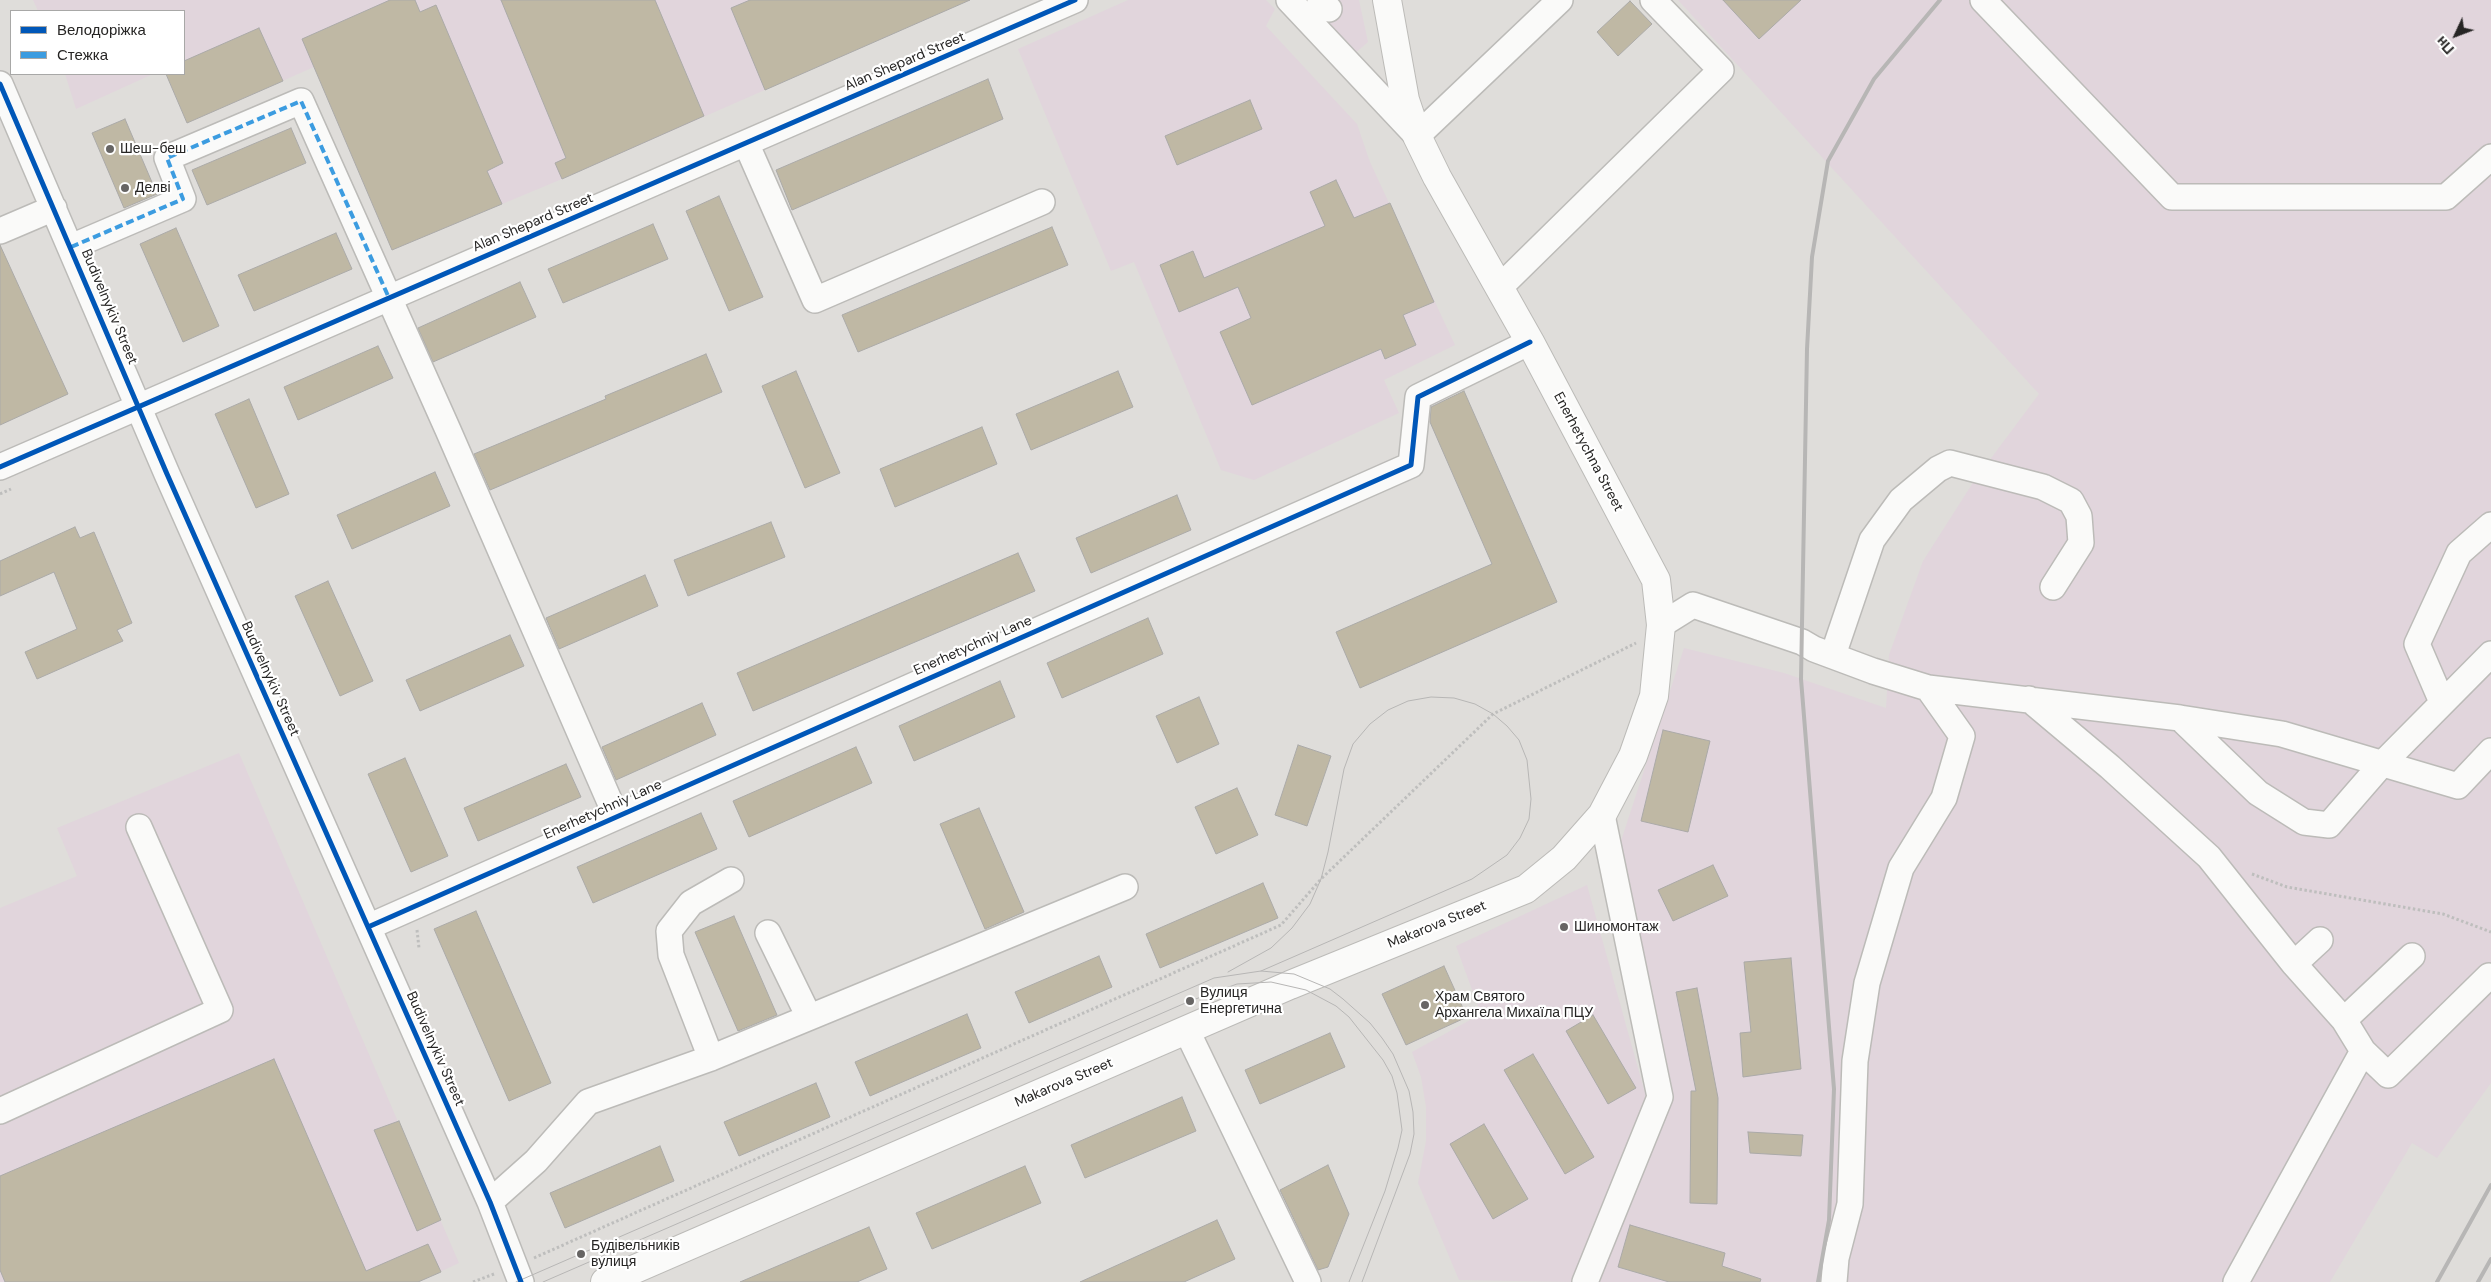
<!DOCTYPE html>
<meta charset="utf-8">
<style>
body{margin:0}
#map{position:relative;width:2491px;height:1282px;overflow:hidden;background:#dfddda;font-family:"DM Sans",sans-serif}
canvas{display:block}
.legend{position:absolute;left:10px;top:10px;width:175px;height:65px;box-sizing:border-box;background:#fff;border:1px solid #a8a8a7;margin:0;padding:6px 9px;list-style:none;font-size:15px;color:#262524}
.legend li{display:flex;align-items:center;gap:10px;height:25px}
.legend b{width:25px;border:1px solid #a8a8a7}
.north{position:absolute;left:2431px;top:10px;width:50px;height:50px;-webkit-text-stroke:4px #fff;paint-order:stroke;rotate:227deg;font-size:14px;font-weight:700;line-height:20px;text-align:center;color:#262524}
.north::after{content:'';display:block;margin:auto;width:18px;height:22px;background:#262524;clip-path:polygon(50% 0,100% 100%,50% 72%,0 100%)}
</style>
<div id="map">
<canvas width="2491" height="1282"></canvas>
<ul class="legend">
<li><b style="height:6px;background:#0057b8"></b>Велодоріжка</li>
<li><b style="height:6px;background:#3c9ce0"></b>Стежка</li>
</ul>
<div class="north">Пн</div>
</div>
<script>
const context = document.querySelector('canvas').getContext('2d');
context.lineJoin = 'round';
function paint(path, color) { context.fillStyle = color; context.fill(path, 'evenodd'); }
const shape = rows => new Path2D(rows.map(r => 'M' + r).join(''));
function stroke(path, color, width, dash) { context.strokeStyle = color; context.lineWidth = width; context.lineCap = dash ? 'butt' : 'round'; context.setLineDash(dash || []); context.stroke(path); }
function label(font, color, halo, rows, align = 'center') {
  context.font = font + ' "DM Sans",sans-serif'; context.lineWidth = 4.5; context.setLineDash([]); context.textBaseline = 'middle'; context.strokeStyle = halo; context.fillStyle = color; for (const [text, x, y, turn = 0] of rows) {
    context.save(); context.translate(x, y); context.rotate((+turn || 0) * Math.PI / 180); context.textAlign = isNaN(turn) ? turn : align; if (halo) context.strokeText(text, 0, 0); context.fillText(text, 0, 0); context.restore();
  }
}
paint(shape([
 [33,0,970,0,562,179,392,250,314,67,187,123,166,74,184,74,184,11,38,11],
 [1128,0,1266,0,1275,9,1266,26,1357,124,1370,162,1455,345,1384,380,1399,413,1254,480,1221,470,1134,262,1111,271,1018,49],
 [1300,0,1359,0,1368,42,1352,56],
 [1678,0,2491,0,2491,1083,2437,1158,2412,1143,2330,1282,1597,1282,1673,1092,1621,841,1684,648,1784,673,1886,708,1889,655,1923,561,1974,481,2039,394],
 [65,74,153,74,76,109],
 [239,753,459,1263,418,1282,0,1282,0,908,77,876,57,828],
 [1587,885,1648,1104,1575,1282,1459,1280,1418,1183,1426,1141,1426,1107,1421,1077,1412,1052,1481,1014,1456,946]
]), '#e1d5dc');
const building = shape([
 [390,0,415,0,420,12,436,5,503,163,487,171,502,204,392,250,302,39,390,0],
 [501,0,655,0,704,116,562,179,555,163,566,158,501,0],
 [750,0,970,0,765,90,731,8,750,0],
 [1723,0,1801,0,1759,39,1723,0],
 [1630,1,1652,24,1618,56,1597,32,1630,1],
 [259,28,283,81,187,123,166,74,184,74,184,61,259,28],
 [988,79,1003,119,792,210,776,170,988,79],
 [1250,100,1262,129,1177,165,1165,136,1250,100],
 [125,119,157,194,124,208,92,133,125,119],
 [291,128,306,163,207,205,192,170,291,128],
 [1336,180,1354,218,1390,203,1434,302,1403,315,1416,345,1385,359,1381,349,1252,405,1220,332,1251,318,1238,287,1179,312,1160,265,1193,251,1204,278,1325,226,1310,192,1336,180],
 [719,196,763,297,729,311,686,211,719,196],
 [653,224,668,259,563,303,548,269,653,224],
 [1052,227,1068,265,858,352,842,315,1052,227],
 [176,228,219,326,183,342,140,244,176,228],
 [336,233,352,269,254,311,238,275,336,233],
 [0,245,68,394,0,425,0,245],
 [520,282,536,317,433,362,418,328,520,282],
 [378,346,393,378,298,420,284,387,378,346],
 [706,354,722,392,490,490,474,454,606,399,605,396,706,354],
 [796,371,840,473,805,488,762,386,796,371],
 [1118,371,1133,407,1031,450,1016,414,1118,371],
 [1464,391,1557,602,1360,688,1336,632,1492,564,1430,422,1431,407,1464,391],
 [249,399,289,494,256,508,215,414,249,399],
 [982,427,997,464,895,507,880,469,982,427],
 [435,472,450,506,352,549,337,515,435,472],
 [1177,495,1191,530,1091,573,1076,538,1177,495],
 [771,522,785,557,688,596,674,560,771,522],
 [75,527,80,538,94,532,132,623,117,630,123,641,37,679,25,652,77,629,54,572,0,596,0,561,75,527],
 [1018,553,1035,591,753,711,737,673,1018,553],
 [645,575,658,606,559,649,546,618,645,575],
 [328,581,373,681,340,696,295,596,328,581],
 [1148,618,1163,654,1062,698,1047,663,1148,618],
 [510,635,524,666,420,711,406,680,510,635],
 [1000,681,1015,717,914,761,899,726,1000,681],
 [1199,697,1219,744,1177,763,1156,716,1199,697],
 [702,703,716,735,616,780,602,747,702,703],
 [1663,730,1710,741,1688,832,1641,821,1663,730],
 [1298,745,1331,756,1307,826,1275,815,1298,745],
 [856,747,872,783,749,837,733,801,856,747],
 [405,758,448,856,411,872,368,774,405,758],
 [566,764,581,797,478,841,464,808,566,764],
 [1237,788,1258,835,1216,854,1195,807,1237,788],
 [979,808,1024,912,985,929,940,824,979,808],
 [701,813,717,849,593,903,577,867,701,813],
 [1713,865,1728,896,1673,921,1658,890,1713,865],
 [1263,883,1278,918,1160,968,1146,934,1263,883],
 [476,911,551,1083,509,1101,434,929,476,911],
 [734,916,777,1015,738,1031,695,932,734,916],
 [1099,956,1112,987,1029,1023,1015,992,1099,956],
 [1791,958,1801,1069,1743,1077,1740,1033,1751,1032,1744,962,1791,958],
 [1444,966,1467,1017,1406,1045,1382,994,1444,966],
 [1697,988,1718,1098,1717,1204,1690,1203,1691,1091,1696,1091,1676,992,1697,988],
 [967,1014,981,1048,870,1096,855,1062,967,1014],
 [1593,1015,1636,1088,1608,1104,1566,1031,1593,1015],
 [1330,1033,1345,1067,1260,1104,1245,1070,1330,1033],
 [1533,1054,1594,1157,1565,1174,1504,1070,1533,1054],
 [274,1059,366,1271,428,1244,441,1272,418,1282,5,1282,0,1270,0,1176,274,1059],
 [816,1083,830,1117,739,1156,724,1122,816,1083],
 [1182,1097,1196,1131,1085,1178,1071,1145,1182,1097],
 [399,1121,441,1220,417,1231,374,1130,399,1121],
 [1484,1124,1528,1199,1493,1219,1450,1144,1484,1124],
 [1748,1132,1803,1135,1801,1156,1750,1153,1748,1132],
 [660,1146,674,1181,565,1228,550,1193,660,1146],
 [1328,1165,1349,1214,1328,1267,1318,1270,1280,1190,1328,1165],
 [1025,1166,1041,1203,932,1249,916,1213,1025,1166],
 [1217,1220,1235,1259,1184,1282,1080,1282,1217,1220],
 [1630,1225,1725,1253,1722,1266,1761,1279,1760,1282,1669,1282,1618,1267,1630,1225],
 [869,1227,887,1269,857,1282,740,1282,869,1227]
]);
paint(building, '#bfb8a4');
stroke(building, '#abaaa8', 1);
const minor = shape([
 [1289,0,1417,136,1560,0],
 [1320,0,1329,9],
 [1983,0,2172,197,2446,197,2491,157],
 [0,84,167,474,490,1202,521,1282],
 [746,143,815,300,1042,202],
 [0,231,54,208],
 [71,247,183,199,167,158,301,101,448,430,616,816],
 [1500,287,1721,70,1653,0],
 [0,467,1075,0],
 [1661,625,1693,605,1802,642,1814,649,1873,671,1928,688,2180,718,2282,734,2458,786,2491,751],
 [1833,655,1872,540,1901,500,1938,469,1950,463,2043,487,2071,501,2079,516,2081,543,2053,587],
 [2029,699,2110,767,2209,857,2294,964,2344,1020,2363,1051,2236,1282],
 [2442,702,2417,644,2459,553,2491,525],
 [2180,718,2258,793,2304,822,2329,825,2381,765,2491,654],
 [368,927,1411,465,1418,397,1530,342],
 [768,933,809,1017],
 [2294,964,2320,940],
 [2344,1020,2412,956],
 [1187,1031,1308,1282],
 [2363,1051,2388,1075,2489,976],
 [711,1058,671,955,669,931,691,903,731,880],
 [0,1111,220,1010,139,827],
 [490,1202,536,1161,588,1102,711,1058,1125,887],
 [1585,1282,1660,1097,1602,815],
 [1834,1282,1836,1258,1850,1204,1855,1061,1867,983,1901,868,1944,798,1962,736,1928,688]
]);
const major = shape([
 [605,1282,1290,985,1526,889,1564,858,1602,815,1633,756,1654,696,1661,625,1656,580,1530,342,1437,177,1417,136,1405,100,1387,0]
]);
stroke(minor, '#bcbbb8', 28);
stroke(major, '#bcbbb8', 30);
stroke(shape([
 [0,494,11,489],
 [2252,874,2287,887,2443,914,2491,932],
 [417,930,419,948],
 [534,1258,1281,925,1321,879,1493,714,1636,643],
 [473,1282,494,1274]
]), '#bebebd', 3, [2.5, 2.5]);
stroke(minor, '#fafaf9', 25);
stroke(major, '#fafaf9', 28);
stroke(shape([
 [1228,972,1271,948,1292,928,1310,904,1321,879,1328,852,1344,769,1353,744,1370,724,1388,710,1408,701,1431,697,1454,698,1475,704,1493,714,1507,726,1519,740,1527,760,1531,799,1529,819,1520,838,1507,855,1472,879,1261,971],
 [516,1282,1214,978,1261,971,1294,974,1330,989,1343,999,1370,1023,1382,1038,1393,1054,1409,1091,1413,1112,1414,1134,1410,1154,1362,1282],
 [543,1282,1190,1001,1237,984,1271,982,1306,990,1336,1006,1349,1017,1383,1060,1392,1076,1397,1093,1402,1130,1398,1148,1385,1191,1349,1282]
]), '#b7b6b5', 1);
stroke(shape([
 [1818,1282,1829,1220,1834,1089,1801,679,1807,349,1812,257,1828,161,1874,79,1940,0],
 [2437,1282,2491,1185],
 [2478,1282,2491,1259]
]), '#b7b6b5', 4);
stroke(shape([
 [71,247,183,199,167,158,301,101,389,298]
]), '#3c9ce0', 4, [8, 4]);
stroke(shape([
 [0,84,167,474,490,1202,521,1282],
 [0,467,1075,0],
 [368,927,1411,465,1418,397,1530,342]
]), '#0057b8', 5);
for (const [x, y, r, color] of [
 [110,149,5,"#676564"],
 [125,188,5,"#676564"],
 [1564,927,5,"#676564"],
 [1190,1001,5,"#676564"],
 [1425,1005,5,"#676564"],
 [581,1254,5,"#676564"]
]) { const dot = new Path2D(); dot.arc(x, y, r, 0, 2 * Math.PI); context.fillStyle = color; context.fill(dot); stroke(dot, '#fff', 2); }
label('14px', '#262524', '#fff', [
 ["Alan Shepard Street",905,62,-23],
 ["Alan Shepard Street",533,223,-23],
 ["Budivelnykiv Street",109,307,67],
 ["Enerhetychna Street",1588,452,62],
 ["Enerhetychniy Lane",973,646,-24],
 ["Budivelnykiv Street",270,679,66],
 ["Enerhetychniy Lane",603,810,-24],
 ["Makarova Street",1437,925,-22],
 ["Budivelnykiv Street",435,1049,66],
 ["Makarova Street",1064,1083,-23]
]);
label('14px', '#262524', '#fff', [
 ["Шеш-беш",120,149],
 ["Делві",135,188],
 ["Шиномонтаж",1574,927],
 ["Вулиця",1200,993],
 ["Енергетична",1200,1009],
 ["Храм Святого",1435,997],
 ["Архангела Михаїла ПЦУ",1435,1013],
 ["Будівельників",591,1246],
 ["вулиця",591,1262]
], 'left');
</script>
